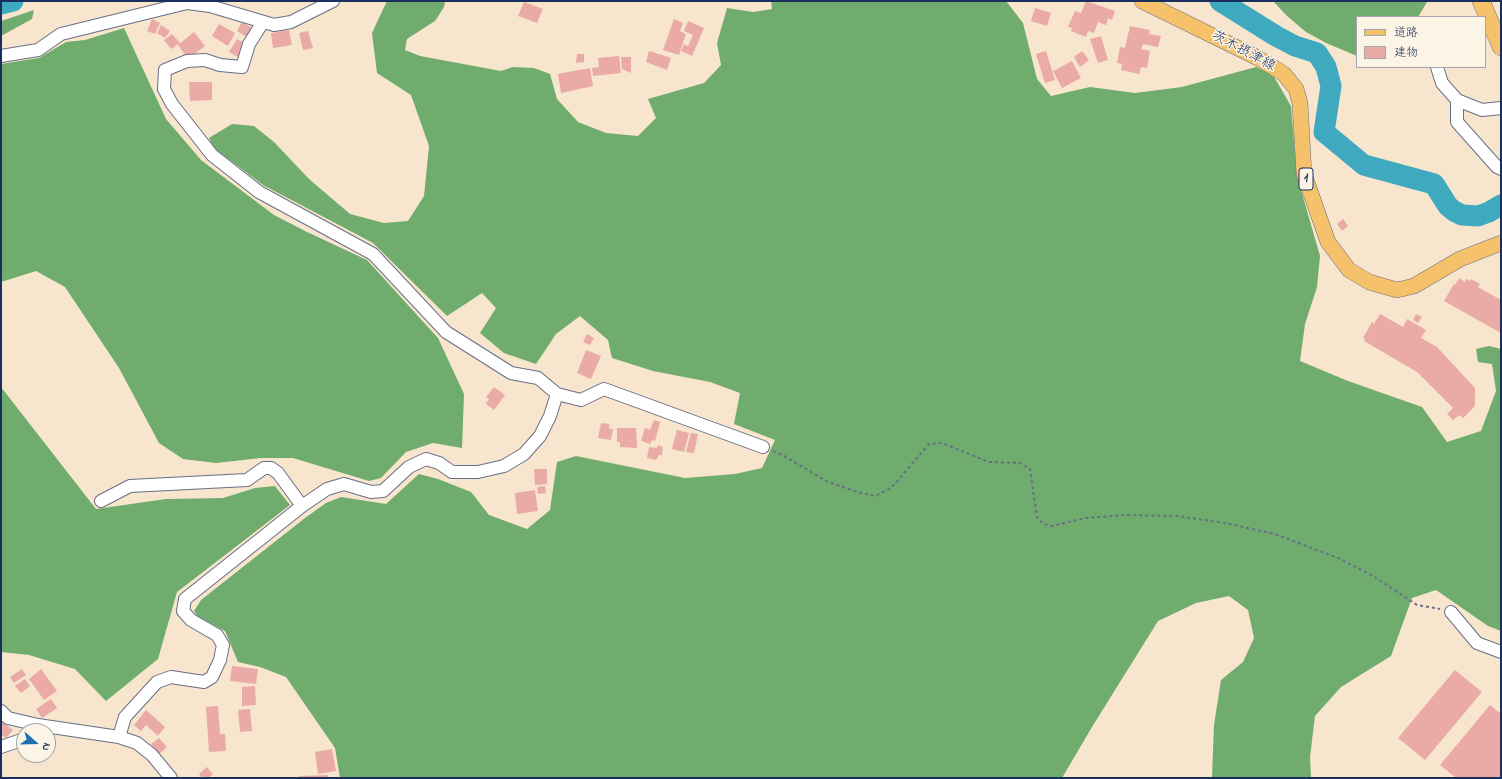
<!DOCTYPE html>
<meta charset="utf-8">
<style>
body{margin:0}
#map{position:relative;width:1502px;height:779px;overflow:hidden;background:#f7e5cd;font-family:"Indie Flower","Klee One",sans-serif}
canvas{display:block}
.frame{position:absolute;inset:0;border:2px solid #1b2f5e;pointer-events:none}
.legend{position:absolute;left:1356px;top:16px;width:130px;height:52px;box-sizing:border-box;background:#fcf5e5;border:1px solid #a2a6af;margin:0;padding:5px 7px;list-style:none;font-size:12px;color:#1b2f5e}
.legend li{display:flex;align-items:center;gap:8px;height:20px}
.legend b{width:20px;border:1px solid #a2a6af}
.north{position:absolute;left:16px;top:723px;width:40px;height:40px;box-sizing:border-box;background:#fcf5e5;border:1px solid #a2a6af;border-radius:50%;rotate:110deg;font-size:11px;font-weight:700;line-height:16px;text-align:center;color:#1b2f5e}
.north::after{content:'';display:block;margin:auto;width:14px;height:18px;background:#1f6fb2;clip-path:polygon(50% 0,100% 100%,50% 72%,0 100%)}
</style>
<div id="map">
<canvas width="1502" height="779"></canvas>
<div class="frame"></div>
<ul class="legend">
<li><b style="height:5px;background:#f5c16b"></b>道路</li>
<li><b style="height:11px;background:#eaaaa6"></b>建物</li>
</ul>
<div class="north">N</div>
</div>
<script>
const context = document.querySelector('canvas').getContext('2d');
context.lineJoin = 'round';
function paint(path, color) { context.fillStyle = color; context.fill(path, 'evenodd'); }
const shape = rows => new Path2D(rows.map(r => 'M' + r).join(''));
function stroke(path, color, width, dash) { context.strokeStyle = color; context.lineWidth = width; context.lineCap = dash ? 'butt' : 'round'; context.setLineDash(dash || []); context.stroke(path); }
function label(font, color, halo, rows, align = 'center') {
  context.font = font + ' "Indie Flower","Klee One",sans-serif'; context.lineWidth = 3; context.setLineDash([]); context.textBaseline = 'middle'; context.strokeStyle = halo; context.fillStyle = color; for (const [text, x, y, turn = 0] of rows) {
    context.save(); context.translate(x, y); context.rotate((+turn || 0) * Math.PI / 180); context.textAlign = isNaN(turn) ? turn : align; if (halo) context.strokeText(text, 0, 0); context.fillText(text, 0, 0); context.restore();
  }
}
paint(shape([
 [387,1,445,1,444,7,435,21,407,39,405,50,420,56,501,71,513,67,534,68,550,74,557,99,578,122,606,133,638,136,656,118,648,99,704,83,721,65,717,43,727,8,753,12,772,9,771,1,1006,1,1023,23,1037,79,1051,96,1090,87,1135,93,1182,87,1256,67,1273,75,1291,106,1297,176,1320,256,1317,287,1305,324,1300,361,1348,381,1422,407,1447,442,1481,431,1496,391,1492,364,1478,362,1476,349,1489,346,1501,349,1501,631,1488,626,1436,590,1412,598,1391,656,1341,687,1315,716,1310,757,1311,778,1212,778,1214,725,1221,680,1243,662,1254,638,1248,610,1229,596,1196,603,1158,621,1092,727,1062,778,340,778,335,748,286,677,260,667,238,662,225,631,198,617,194,611,201,600,305,518,326,503,341,497,386,504,419,474,438,479,471,492,489,515,527,529,550,510,557,462,576,456,685,478,735,474,762,468,775,440,734,424,740,393,710,382,653,371,612,358,608,340,580,316,556,334,536,364,504,353,480,333,496,308,482,293,447,316,373,243,263,185,214,148,209,138,232,124,254,126,274,142,309,179,350,214,384,223,408,221,424,196,429,146,411,95,377,73,372,33],
 [1273,1,1427,1,1427,2,1418,17,1357,17,1357,56,1326,43,1306,32,1287,16],
 [34,10,32,19,1,36,1,21],
 [124,28,166,119,201,160,274,215,307,232,367,260,438,338,464,394,462,448,433,443,406,452,381,478,369,481,293,458,261,458,216,463,183,459,159,443,119,368,65,287,36,271,1,282,1,64,39,58,66,42,85,40],
 [1,387,96,509,166,499,223,498,255,488,275,486,290,505,177,592,158,659,106,701,75,669,29,655,1,652]
]), '#70ac6d');
stroke(shape([
 [1220,1,1276,36,1295,46,1317,53,1326,67,1331,86,1324,132,1364,165,1434,184,1448,206,1454,211,1462,215,1478,216,1489,212,1501,205],
 [1,4,13,1]
]), '#3faabf', 21);
paint(shape([
 [1086,1,1115,11,1112,20,1108,18,1106,25,1098,22,1094,33,1088,31,1086,37,1071,31,1072,28,1068,27,1075,11,1081,13],
 [524,2,543,9,537,23,518,16],
 [1035,8,1051,13,1047,26,1031,21],
 [152,19,160,23,155,34,147,31],
 [674,19,683,23,680,31,686,34,679,55,663,50],
 [688,21,704,28,692,56,681,51,684,44,688,46,693,35,684,31],
 [242,22,254,29,248,38,237,31],
 [219,24,235,33,228,46,212,36],
 [161,25,170,31,165,38,157,33],
 [1130,26,1150,30,1149,34,1161,36,1158,47,1143,44,1141,49,1150,51,1147,68,1141,67,1139,74,1121,70,1122,64,1117,63,1120,47,1125,48],
 [289,30,292,45,273,48,271,33],
 [308,31,313,48,303,50,299,33],
 [194,32,205,46,188,59,178,45],
 [172,34,180,43,171,49,164,40],
 [1101,36,1108,60,1098,63,1090,39],
 [237,39,246,44,238,57,229,52],
 [649,51,671,58,667,70,646,62],
 [1046,51,1055,80,1045,83,1036,54],
 [1082,51,1089,60,1080,67,1074,57],
 [577,54,584,54,584,62,576,63],
 [619,56,621,73,593,76,592,68,599,67,598,58],
 [621,57,631,57,631,73,622,69],
 [1072,61,1081,78,1062,88,1053,71],
 [590,68,593,86,561,93,558,74],
 [189,82,212,82,212,100,190,101],
 [1343,219,1348,226,1342,231,1337,224],
 [1459,278,1465,282,1466,279,1470,281,1471,279,1480,284,1478,287,1501,300,1501,333,1444,301,1454,284,1455,285],
 [1380,314,1403,327,1407,319,1426,330,1421,338,1437,347,1475,388,1475,406,1463,418,1459,415,1453,420,1447,414,1453,408,1417,372,1364,341,1365,339,1363,338,1372,322,1374,324],
 [1416,314,1422,317,1418,323,1413,320],
 [587,334,594,338,590,345,583,342],
 [586,350,601,356,591,379,577,373],
 [494,387,505,395,494,410,486,404,489,399,486,397],
 [654,420,660,422,655,441,652,440,650,444,641,441,645,428,650,430],
 [601,423,609,424,609,429,613,429,611,440,598,438],
 [617,428,636,428,637,448,620,447,620,442,617,442],
 [677,430,689,433,684,452,672,449],
 [691,433,698,434,694,453,686,452],
 [658,445,663,447,662,455,659,455,656,460,647,458,649,447,657,448],
 [534,469,547,469,547,484,535,485],
 [545,486,546,493,538,494,537,487],
 [535,490,538,511,517,514,515,493],
 [232,666,258,669,256,684,230,681],
 [22,669,26,675,14,683,10,677],
 [41,669,57,691,44,700,29,679],
 [1455,670,1482,692,1425,760,1398,738],
 [25,679,30,686,21,693,15,686],
 [255,686,256,705,242,706,242,687],
 [51,699,57,708,42,718,36,709],
 [1490,705,1501,714,1501,778,1456,778,1440,765],
 [218,706,220,734,225,734,226,751,209,752,206,707],
 [250,709,252,731,240,732,238,710],
 [146,710,165,727,158,736,146,725,141,731,134,725],
 [1,721,13,730,6,738,1,734],
 [159,738,167,747,159,754,151,744],
 [332,749,336,771,318,774,315,752],
 [207,767,213,774,209,778,202,778,199,774],
 [328,775,328,778,299,778,299,776]
]), '#eaaaa6');
const minor = shape([
 [263,22,249,44,242,67,220,65,205,60,187,61,165,70,164,89,172,104,212,155,259,192,373,254,446,332,511,373,538,378,557,394,581,400,604,389,763,447],
 [1,56,38,50,61,34,187,3,210,6,274,25,291,22,333,1],
 [1437,67,1442,83,1457,100,1482,110,1501,108],
 [1457,100,1457,122,1497,167,1501,169],
 [101,501,130,486,247,480,264,468,271,468,278,473,302,506],
 [1451,612,1477,643,1501,652],
 [1,711,8,718,38,725,119,737,137,743,152,755,171,778],
 [119,737,125,717,157,682,171,677,204,682,212,677,220,660,223,645,217,635,191,620,183,611,185,599,302,506,327,489,344,484,371,492,383,491,409,467,426,459,439,463,452,472,478,472,504,466,524,454,540,436,550,416,557,394],
 [1,747,24,739]
]);
const major = shape([
 [1142,1,1258,58,1284,74,1296,89,1300,103,1304,174,1328,242,1349,270,1369,282,1397,290,1414,286,1460,259,1501,243]
]);
const highway = shape([
 [1481,1,1501,47]
]);
stroke(minor, '#686f85', 14);
stroke(major, '#686f85', 16);
stroke(highway, '#686f85', 18);
stroke(shape([
 [773,451,786,457,826,481,854,491,875,496,891,488,929,444,942,443,989,462,1020,463,1030,469,1037,517,1043,524,1052,526,1085,518,1126,515,1177,516,1225,523,1275,534,1338,558,1373,576,1417,605,1440,609]
]), '#686f85', 2, [3, 3]);
stroke(minor, '#fff', 12);
stroke(major, '#f5c16b', 15);
stroke(highway, '#f5c16b', 17);
for (const [x, y, w] of [
 [1306,179,14]
]) { const box = new Path2D(); box.roundRect(x - w / 2, y - 11, w, 22, 3); context.fillStyle = '#fcf5e5'; context.fill(box); stroke(box, '#1b2f5e', 1); }
label('bold 13px', '#1b2f5e', null, [
 ["1",1306,179]
]);
label('14px', '#1b2f5e', '#fcf5e5', [
 ["茨木摂津線",1243,52,28]
]);
</script>
